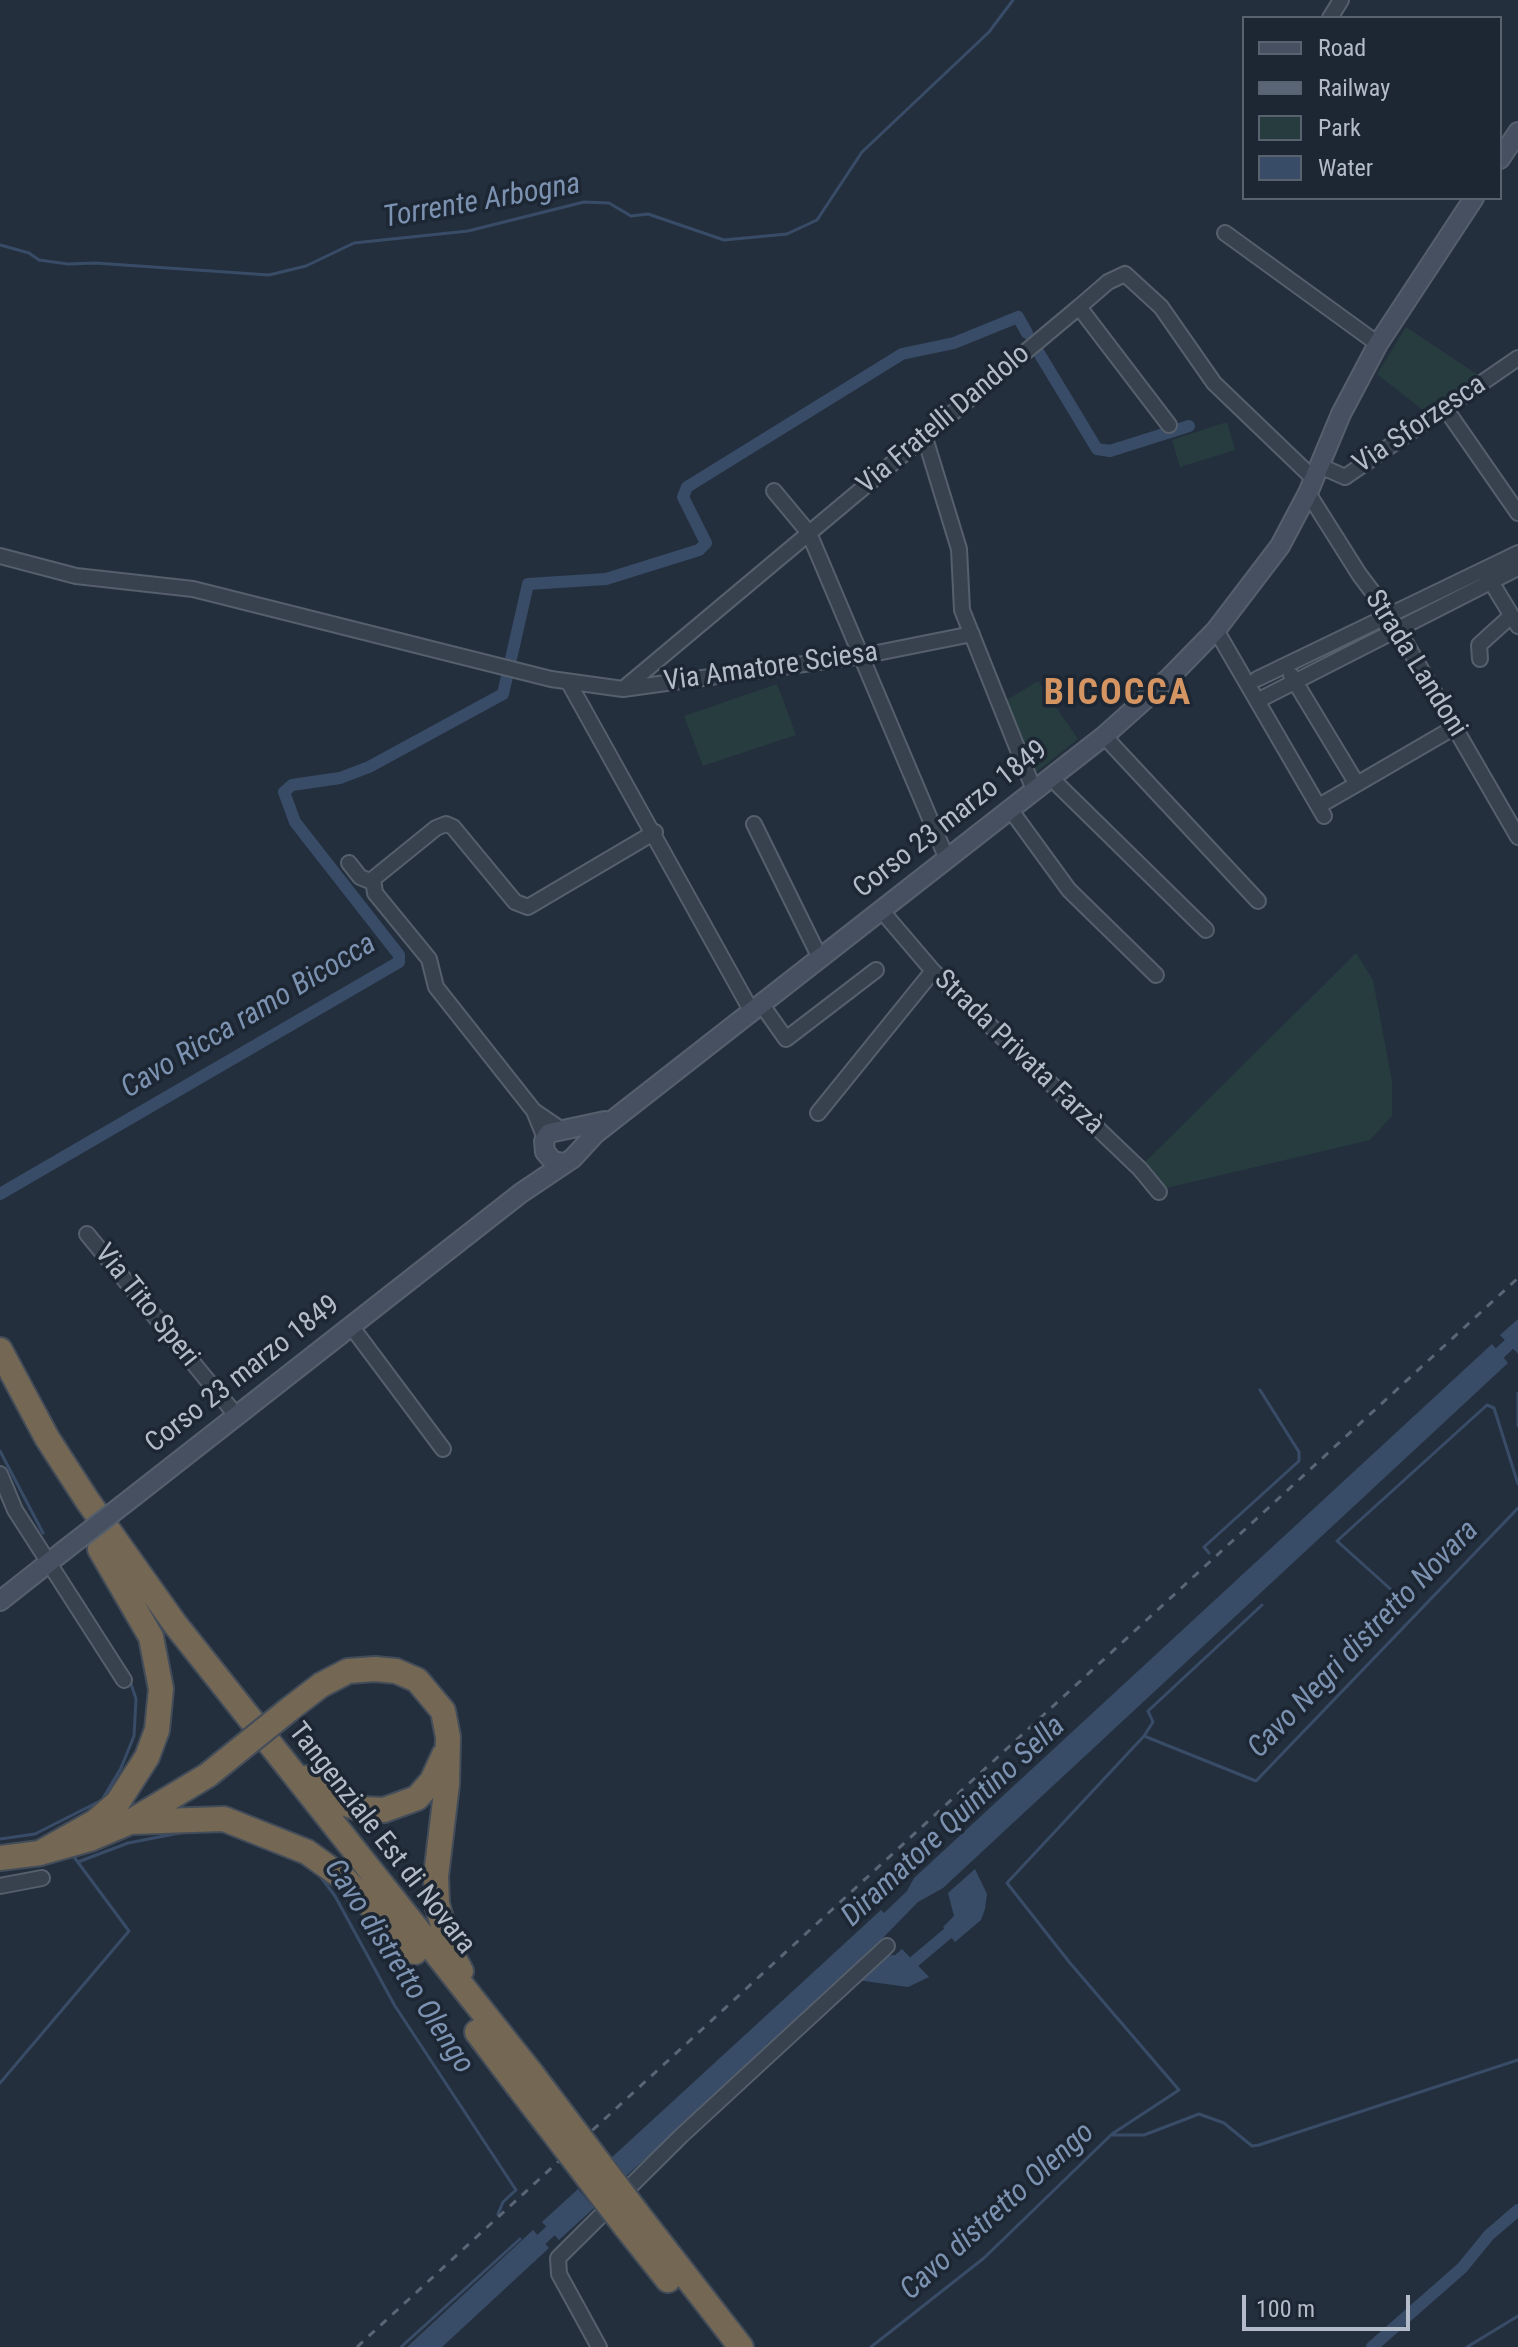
<!DOCTYPE html>
<meta charset="utf-8">
<style>
body{margin:0}
#map{position:relative;width:1518px;height:2347px;overflow:hidden;background:#242f3e;font-family:"Roboto Condensed",sans-serif}
canvas{display:block}
.legend{position:absolute;left:1242px;top:16px;width:260px;height:184px;box-sizing:border-box;background:#1d2633;border:2px solid #59626f;margin:0;padding:10px 14px;list-style:none;font-size:24px;color:#b4bcc9}
.legend li{display:flex;align-items:center;gap:16px;height:40px}
.legend b{width:40px;border:2px solid #59626f}
.scale{position:absolute;left:1242px;top:2295px;width:168px;height:36px;box-sizing:border-box;border:4px solid #b4bcc9;border-top:0;padding-left:10px;font-size:24px;line-height:28px;white-space:nowrap;color:#b4bcc9;-webkit-text-stroke:6px #1d2633;paint-order:stroke}
</style>
<div id="map">
<canvas width="1518" height="2347"></canvas>
<ul class="legend">
<li><b style="height:10px;background:#465061"></b>Road</li>
<li><b style="height:10px;background:#5a6575"></b>Railway</li>
<li><b style="height:22px;background:#263c3f"></b>Park</li>
<li><b style="height:22px;background:#394c67"></b>Water</li>
</ul>
<div class="scale">100 m</div>
</div>
<script>
const context = document.querySelector('canvas').getContext('2d');
context.lineJoin = 'round';
function paint(path, color) { context.fillStyle = color; context.fill(path, 'evenodd'); }
const shape = rows => new Path2D(rows.map(r => 'M' + r).join(''));
function stroke(path, color, width, dash) { context.strokeStyle = color; context.lineWidth = width; context.lineCap = dash ? 'butt' : 'round'; context.setLineDash(dash || []); context.stroke(path); }
function label(font, color, halo, rows, align = 'center') {
  context.font = font + ' "Roboto Condensed",sans-serif'; context.lineWidth = 7; context.setLineDash([]); context.textBaseline = 'middle'; context.strokeStyle = halo; context.fillStyle = color; for (const [text, x, y, turn = 0] of rows) {
    context.save(); context.translate(x, y); context.rotate((+turn || 0) * Math.PI / 180); context.textAlign = isNaN(turn) ? turn : align; if (halo) context.strokeText(text, 0, 0); context.fillText(text, 0, 0); context.restore();
  }
}
paint(shape([
 [1406,327,1478,375,1424,411,1377,374],
 [1227,422,1235,450,1180,467,1172,440],
 [1038,681,1078,739,1035,773,1005,701],
 [777,684,796,735,703,766,684,716],
 [1356,953,1373,980,1392,1081,1392,1116,1370,1140,1162,1189,1141,1166]
]), '#263c3f');
paint(shape([
 [1518,1319,1518,1354,1500,1335],
 [1492,1344,1508,1363,943,1888,918,1902,873,1948,873,1953,624,2178,610,2159,881,1910,884,1913,907,1891,914,1878],
 [975,1869,987,1894,985,1909,981,1920,955,1942,943,1927,954,1916,948,1893],
 [902,1949,929,1977,908,1987,857,1980,883,1956,895,1955],
 [578,2189,594,2208,559,2240,542,2222],
 [533,2230,549,2248,442,2347,407,2347]
]), '#394c67');
stroke(shape([
 [0,245,29,253,39,260,68,264,95,263,269,275,306,266,354,243,468,231,584,202,609,203,631,216,648,214,724,240,787,234,817,220,862,152,989,32,1013,0],
 [1518,1393,1518,1426],
 [0,1451,43,1533],
 [1209,1553,1204,1547,1299,1461,1299,1452,1260,1390],
 [79,1596,113,1650],
 [1406,1603,1337,1541,1487,1405,1494,1408,1518,1484],
 [1144,1736,1256,1781,1518,1508],
 [0,1839,35,1834,102,1800,121,1768,134,1736,136,1699,129,1678],
 [78,1862,128,1843,185,1832],
 [317,1872,335,1896,395,2006,516,2190,503,2202,498,2214],
 [0,2083,129,1931,71,1853],
 [1113,2135,1144,2135,1199,2114,1224,2123,1252,2146,1259,2145,1518,2060],
 [401,2347,520,2239],
 [871,2347,984,2258,1112,2134,1179,2090,1070,1963,1007,1883,1144,1736,1153,1722,1148,1711,1262,1605],
 [1467,2347,1518,2316]
]), '#394c67', 3);
stroke(shape([
 [1039,353,1097,449,1110,451,1189,426],
 [0,1194,399,962,399,955,295,822,284,792,292,785,340,778,369,767,503,694,528,584,606,579,699,550,706,543,683,497,687,487,902,354,954,343,1018,317,1027,333],
 [1488,1364,1518,1336],
 [903,1971,959,1924],
 [531,2249,561,2221],
 [1372,2347,1462,2268,1489,2235,1518,2210]
]), '#394c67', 12);
const street = shape([
 [1330,18,1341,0],
 [1225,233,1378,344],
 [1445,408,1518,513],
 [1169,425,1079,307,1108,282,1125,274,1161,307,1214,383,1314,479],
 [925,438,959,549,962,610,1034,790],
 [1320,466,1345,477,1518,358],
 [774,491,809,533,947,859],
 [1308,493,1359,574,1389,614,1518,837],
 [0,556,76,576,193,589,551,679,623,689,862,656,972,634],
 [1487,575,1518,626],
 [1216,630,1324,816],
 [1480,659,1479,645,1511,616],
 [1291,675,1357,784,1455,727],
 [1257,679,1518,553],
 [569,683,752,1012],
 [623,689,1079,307],
 [1257,701,1518,568],
 [1104,736,1258,901],
 [1051,778,1206,930],
 [1324,803,1357,784],
 [1010,809,1069,890,1156,975],
 [754,824,820,958],
 [349,863,360,877,372,882],
 [881,910,933,971,1140,1169,1159,1192],
 [762,1005,786,1039,876,970],
 [534,1111,436,987,429,959,375,893,373,879,436,828,446,824,453,827,515,902,528,907,655,832],
 [818,1113,933,971],
 [545,1138,534,1111,559,1128],
 [87,1234,236,1415],
 [351,1326,443,1449],
 [0,1474,15,1510,124,1680],
 [0,1886,42,1878],
 [599,2347,559,2274,558,2258,681,2136,887,1946]
]);
const secondary = shape([
 [1500,159,1518,132],
 [563,1163,553,1161,545,1152,544,1141,549,1133,605,1121],
 [124,1504,521,1193,573,1158,595,1134,1104,736,1169,678,1216,630,1280,546,1308,493,1341,414,1378,344,1474,198],
 [0,1601,66,1549]
]);
const highway = shape([
 [0,1350,47,1438,87,1500,175,1624,532,2074],
 [291,1708,321,1685,348,1671,375,1669,396,1671,417,1680,443,1711,448,1737,447,1784,436,1876,437,1904,450,1951,461,1971],
 [305,1778,336,1801,362,1809,384,1810,417,1798,432,1781,444,1755],
 [130,1822,224,1819,307,1852,346,1880,415,1952],
 [40,1853,95,1822,118,1802,147,1757,157,1730,161,1689,151,1637,100,1549],
 [0,1858,40,1853,90,1839,130,1822,208,1775],
 [477,2032,517,2085],
 [637,2213,741,2347],
 [625,2226,668,2280]
]);
stroke(street, '#565f6c', 18);
stroke(secondary, '#565f6c', 22);
stroke(highway, '#434c59', 28);
stroke(street, '#38414e', 14);
stroke(secondary, '#465061', 18);
stroke(highway, '#746855', 24);
stroke(shape([
 [357,2347,1518,1278]
]), '#5a6575', 3, [8, 8]);
const secondaryBridge = shape([
 [66,1549,124,1504]
]);
const highwayBridge = shape([
 [208,1775,291,1708],
 [532,2074,637,2213],
 [517,2085,625,2226]
]);
stroke(secondaryBridge, '#565f6c', 22, []);
stroke(highwayBridge, '#434c59', 28, []);
stroke(secondaryBridge, '#465061', 18);
stroke(highwayBridge, '#746855', 24);
label('28px', '#b4bcc9', '#1d2633', [
 ["Via Fratelli Dandolo",944,420,-40],
 ["Via Sforzesca",1420,425,-34],
 ["Strada Landoni",1415,664,58],
 ["Via Amatore Sciesa",771,668,-8],
 ["Corso 23 marzo 1849",951,820,-38],
 ["Strada Privata Farzà",1018,1053,44],
 ["Via Tito Speri",146,1306,51],
 ["Corso 23 marzo 1849",243,1375,-38],
 ["Tangenziale Est di Novara",381,1839,52]
]);
label('italic 30px', '#7c92b1', '#1d2633', [
 ["Torrente Arbogna",482,202,-10],
 ["Cavo Ricca ramo Bicocca",249,1017,-31],
 ["Cavo Negri distretto Novara",1364,1640,-46],
 ["Diramatore Quintino Sella",954,1822,-43],
 ["Cavo distretto Olengo",398,1967,57],
 ["Cavo distretto Olengo",998,2212,-42]
]);
context.letterSpacing = '2px';
label('bold 36px', '#d59563', '#1d2633', [
 ["BICOCCA",1118,695]
]);
context.letterSpacing = '0px';
</script>
